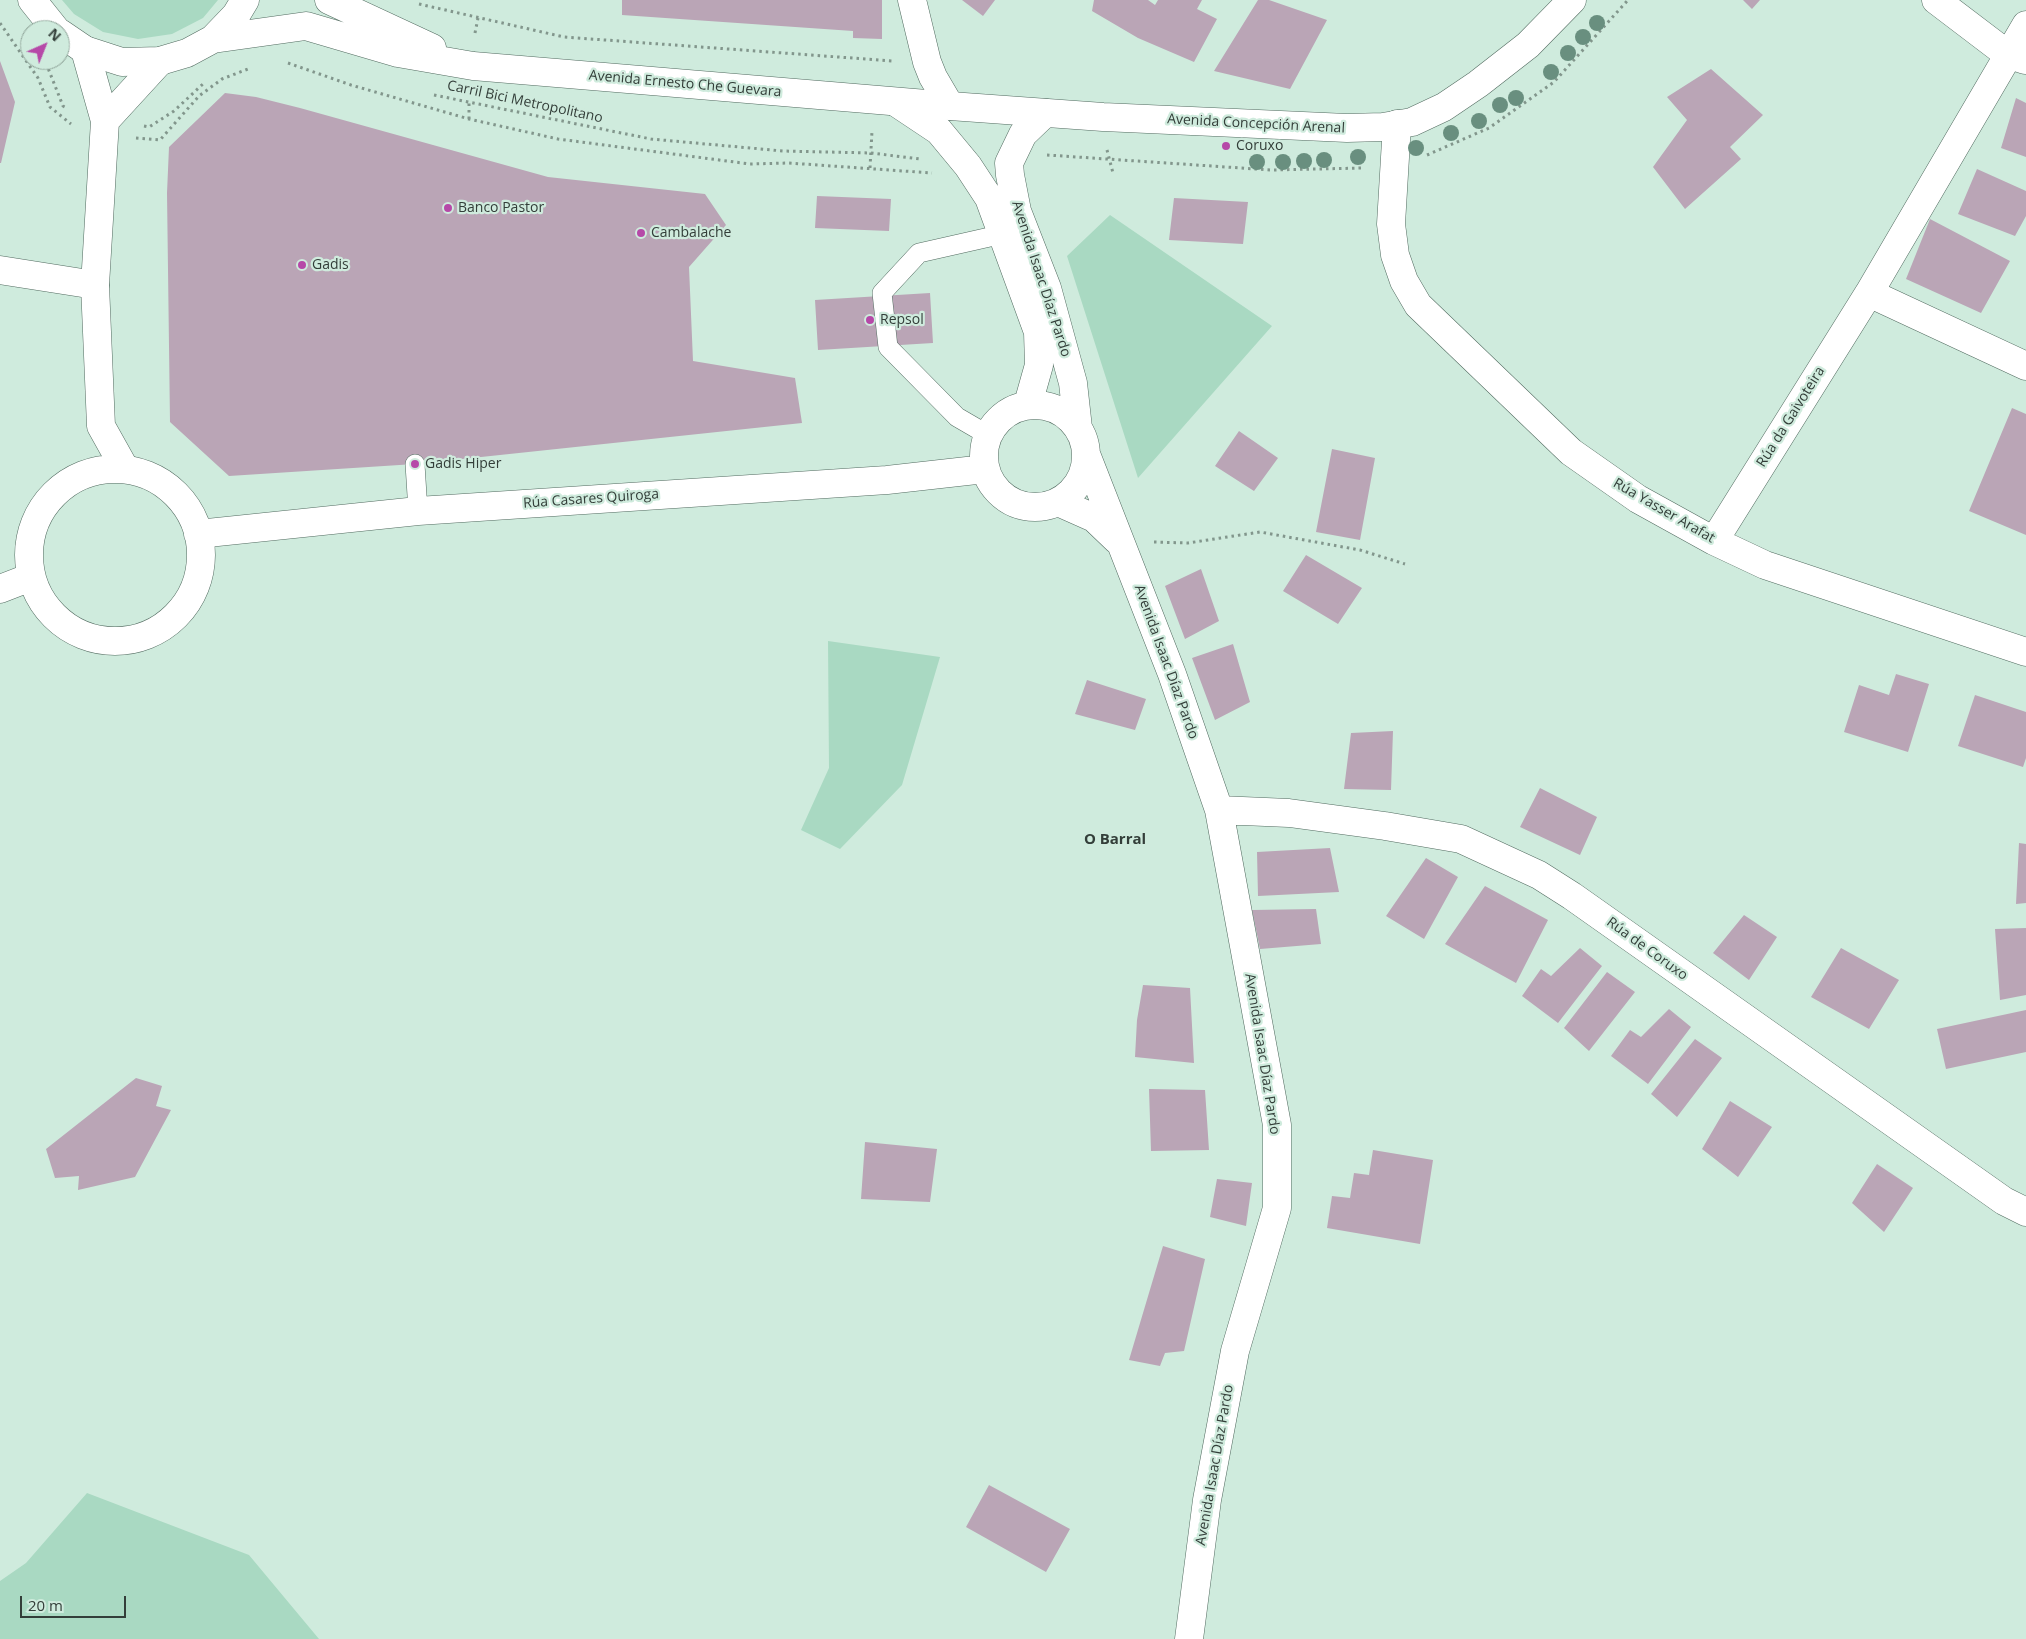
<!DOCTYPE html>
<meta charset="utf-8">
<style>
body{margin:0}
#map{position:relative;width:2026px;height:1639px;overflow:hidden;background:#cfebdd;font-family:"Open Sans",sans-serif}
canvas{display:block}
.north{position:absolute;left:20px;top:20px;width:50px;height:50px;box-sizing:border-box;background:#cfebdd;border:1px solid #91a69b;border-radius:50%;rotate:44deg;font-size:14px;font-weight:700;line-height:20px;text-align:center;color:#333e39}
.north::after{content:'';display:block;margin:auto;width:18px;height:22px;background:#b649a8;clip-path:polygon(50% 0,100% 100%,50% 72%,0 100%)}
.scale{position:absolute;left:20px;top:1596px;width:106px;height:22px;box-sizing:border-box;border:2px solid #333e39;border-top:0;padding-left:6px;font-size:15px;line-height:18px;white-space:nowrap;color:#333e39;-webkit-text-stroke:4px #cfebdd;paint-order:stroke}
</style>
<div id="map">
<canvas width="2026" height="1639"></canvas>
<div class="north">N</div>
<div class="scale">20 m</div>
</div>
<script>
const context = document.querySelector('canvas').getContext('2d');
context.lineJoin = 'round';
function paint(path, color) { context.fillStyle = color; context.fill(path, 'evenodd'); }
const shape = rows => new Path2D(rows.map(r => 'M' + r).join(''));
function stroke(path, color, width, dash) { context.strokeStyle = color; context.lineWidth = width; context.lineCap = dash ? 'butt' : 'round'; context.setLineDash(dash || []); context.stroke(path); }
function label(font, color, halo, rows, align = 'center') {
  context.font = font + ' "Open Sans",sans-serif'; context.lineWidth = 4.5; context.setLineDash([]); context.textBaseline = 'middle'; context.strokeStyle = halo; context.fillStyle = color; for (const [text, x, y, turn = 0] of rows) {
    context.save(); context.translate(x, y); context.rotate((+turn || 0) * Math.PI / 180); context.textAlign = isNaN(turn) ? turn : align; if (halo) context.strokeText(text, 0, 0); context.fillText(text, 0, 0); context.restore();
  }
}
paint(shape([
 [62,0,218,0,203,18,172,34,138,39,103,32,74,14],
 [1110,215,1272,326,1138,478,1067,256],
 [828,641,940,657,902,785,840,849,801,830,829,768],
 [87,1493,249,1555,319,1639,0,1639,0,1581,26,1563]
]), '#a9d9c2');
paint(shape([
 [622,0,882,0,882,39,853,38,853,31,622,15],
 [962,0,995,0,983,16],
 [1094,0,1148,0,1155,5,1158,0,1202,0,1197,9,1217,19,1194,62,1138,38,1092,11],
 [1258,0,1269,0,1327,20,1290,89,1214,71],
 [1743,0,1760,0,1752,9],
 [0,61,15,102,1,163,0,163],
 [1711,69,1763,115,1730,147,1741,159,1685,209,1653,167,1687,120,1667,97],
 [225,93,256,97,300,108,548,177,705,194,726,225,689,267,693,361,795,378,802,423,415,464,229,476,170,422,167,193,169,147],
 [2016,98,2026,103,2026,157,2001,148],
 [1977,169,2026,191,2026,216,2015,236,1958,214],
 [817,196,891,199,889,231,815,228],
 [1174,198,1248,202,1243,244,1169,240],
 [1930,219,2010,261,1981,313,1906,279],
 [930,293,933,343,818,350,815,300],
 [2012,408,2026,414,2026,535,1969,511],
 [1239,431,1278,458,1254,491,1215,466],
 [1332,449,1375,458,1360,540,1316,532],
 [1306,555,1362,588,1338,624,1283,591],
 [1201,569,1219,621,1185,639,1165,586],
 [1233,644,1250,702,1215,720,1192,658],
 [1896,674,1929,684,1908,752,1844,732,1859,685,1889,695],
 [1087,680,1146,699,1135,730,1075,714],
 [1975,695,2026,712,2026,758,2023,767,1958,746],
 [1393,731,1391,790,1344,789,1351,733],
 [1540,788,1597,817,1580,855,1520,827],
 [2019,843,2026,844,2026,903,2016,904],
 [1330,848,1339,892,1258,896,1257,852],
 [1426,858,1458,877,1424,939,1386,916],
 [1485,886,1548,920,1516,983,1445,944],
 [1316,909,1321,944,1260,949,1252,910],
 [1744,915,1777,937,1749,980,1713,953],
 [2026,928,2026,995,2000,1000,1995,929],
 [1580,948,1602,966,1558,1023,1522,996,1541,969,1551,976],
 [1841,948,1899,980,1869,1029,1811,997],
 [1607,972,1635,992,1589,1051,1564,1028],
 [1143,985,1190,988,1194,1063,1135,1057,1137,1020],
 [1669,1009,1691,1027,1648,1084,1611,1056,1630,1030,1641,1037],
 [2026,1010,2026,1052,1946,1069,1937,1029],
 [1695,1039,1722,1058,1677,1117,1651,1094],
 [136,1078,162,1086,156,1106,171,1110,135,1177,78,1190,79,1176,55,1178,46,1149],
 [1149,1089,1205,1090,1209,1150,1151,1151],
 [1730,1101,1772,1127,1738,1177,1702,1149],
 [865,1142,937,1149,930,1202,861,1199],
 [1373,1150,1433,1160,1420,1244,1327,1228,1332,1196,1350,1198,1354,1173,1369,1175],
 [1877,1164,1913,1188,1884,1232,1852,1203],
 [1217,1179,1252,1183,1246,1226,1210,1217],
 [1163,1246,1205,1259,1184,1351,1165,1353,1160,1366,1129,1360],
 [989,1485,1070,1529,1046,1572,966,1527]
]), '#baa5b6');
const service = shape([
 [988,435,957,417,888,347,882,293,919,253,1003,234],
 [415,464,418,511]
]);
const minor = shape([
 [912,0,927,62,933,77,950,106],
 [1936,0,2007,54,2025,60],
 [2026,25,1869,293,2026,366],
 [1397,124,1391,224,1395,255,1404,281,1418,305,1571,452,1638,499,1714,541,1765,565,2026,652],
 [0,270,95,285],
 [1714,541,1869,293]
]);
const tertiary = shape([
 [85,50,105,121,95,285,101,426,125,469],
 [897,103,939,131,968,166,989,198,1038,332,1039,365,1028,404],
 [1045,113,1023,134,1009,163,1010,175,1017,211,1047,288,1073,383,1078,428],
 [105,121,160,61],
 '984 456a51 51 0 1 1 102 0a51 51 0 1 1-102 0Z',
 [1086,454,1172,674,1219,810,1277,1125,1277,1208,1235,1351,1207,1500,1189,1639],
 '29 555a86 86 0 1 1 172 0a86 86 0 1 1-172 0Z',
 [1058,502,1094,518,1117,540],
 [198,534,418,511,887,480,985,469],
 [0,589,31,577],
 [1219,810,1289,813,1385,826,1461,839,1539,875,1572,896,2004,1201,2026,1212]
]);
const secondary = shape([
 [32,0,56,30],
 [329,0,432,48],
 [60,33,85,50,122,62,160,61,187,53,213,39,236,15,245,0],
 [213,39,306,26,398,53,473,66,950,106,1103,117,1347,128,1383,127,1412,122,1444,107,1478,84,1528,45,1572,0]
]);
stroke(service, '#526b60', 20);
stroke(minor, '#526b60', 29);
stroke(tertiary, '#526b60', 29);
stroke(secondary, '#526b60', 29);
stroke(shape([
 [419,4,564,37,893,61],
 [0,23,38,78,50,107,71,124],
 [475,33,478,18],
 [46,63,63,106,67,108],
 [288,63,351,85,469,119,558,139,750,164,789,163,932,173],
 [434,95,651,139,783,151,871,153,920,159],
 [469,119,469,102],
 [144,126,149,127,174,111,204,83],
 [136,138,160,140,199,96,222,79,248,69],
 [1107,150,1113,173],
 [1047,155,1271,170,1363,168],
 [1427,155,1489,128,1554,82,1628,0],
 [870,168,872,131],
 [1154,542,1188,543,1260,532,1360,550,1405,564]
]), '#82968c', 3, [2.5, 4]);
stroke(service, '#fff', 19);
stroke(minor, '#fff', 28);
stroke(tertiary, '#fff', 28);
stroke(secondary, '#fff', 28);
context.fillStyle = '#698f7f';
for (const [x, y] of [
 [1597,23],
 [1583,37],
 [1568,53],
 [1551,72],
 [1516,98],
 [1500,105],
 [1479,121],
 [1451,133],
 [1416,148],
 [1358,157],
 [1324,160],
 [1304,161],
 [1257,162],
 [1283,162]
]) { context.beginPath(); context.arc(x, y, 8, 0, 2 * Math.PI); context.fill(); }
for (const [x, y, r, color] of [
 [1226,146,5,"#b649a8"],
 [448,208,5,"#b649a8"],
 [641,233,5,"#b649a8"],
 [302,265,5,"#b649a8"],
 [870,320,5,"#b649a8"],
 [415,464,5,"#b649a8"]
]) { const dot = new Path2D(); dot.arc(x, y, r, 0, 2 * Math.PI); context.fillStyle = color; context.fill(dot); stroke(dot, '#cfebdd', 2); }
label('14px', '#333e39', '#cfebdd', [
 ["Avenida Ernesto Che Guevara",685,84,5],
 ["Carril Bici Metropolitano",525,102,12],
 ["Avenida Concepción Arenal",1256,124,3],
 ["Avenida Isaac Díaz Pardo",1041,279,72],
 ["Rúa da Gaivoteira",1791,417,-58],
 ["Rúa Casares Quiroga",591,499,-4],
 ["Rúa Yasser Arafat",1664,511,30],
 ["Avenida Isaac Díaz Pardo",1166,662,70],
 ["Rúa de Coruxo",1647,949,36],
 ["Avenida Isaac Díaz Pardo",1262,1054,81],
 ["Avenida Isaac Díaz Pardo",1215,1465,-80]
]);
label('14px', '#333e39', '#cfebdd', [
 ["Coruxo",1236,146],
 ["Banco Pastor",458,208],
 ["Cambalache",651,233],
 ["Gadis",312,265],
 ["Repsol",880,320],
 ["Gadis Hiper",425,464]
], 'left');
label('bold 15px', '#333e39', '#cfebdd', [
 ["O Barral",1115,840]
]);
</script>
